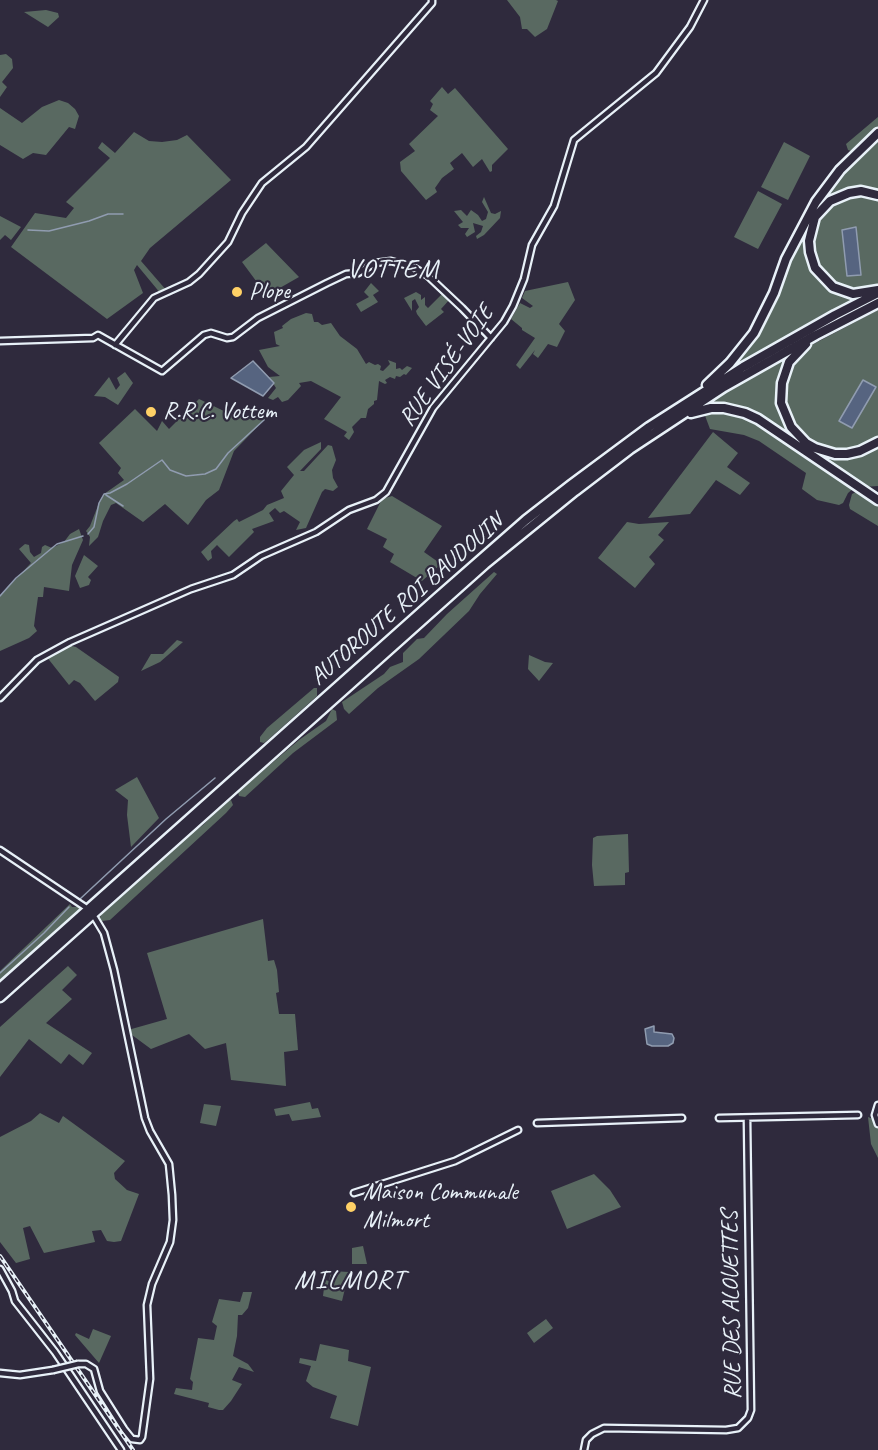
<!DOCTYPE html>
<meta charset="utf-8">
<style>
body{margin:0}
canvas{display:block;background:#2f2a3d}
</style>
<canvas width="878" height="1450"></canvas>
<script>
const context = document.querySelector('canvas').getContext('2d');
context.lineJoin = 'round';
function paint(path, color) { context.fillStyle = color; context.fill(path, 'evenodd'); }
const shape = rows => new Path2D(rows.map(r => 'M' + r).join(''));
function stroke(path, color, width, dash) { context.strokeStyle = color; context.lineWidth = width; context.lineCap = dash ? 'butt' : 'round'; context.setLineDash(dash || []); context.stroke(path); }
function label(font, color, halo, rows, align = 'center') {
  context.font = font + ' Caveat,sans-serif'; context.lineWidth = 4.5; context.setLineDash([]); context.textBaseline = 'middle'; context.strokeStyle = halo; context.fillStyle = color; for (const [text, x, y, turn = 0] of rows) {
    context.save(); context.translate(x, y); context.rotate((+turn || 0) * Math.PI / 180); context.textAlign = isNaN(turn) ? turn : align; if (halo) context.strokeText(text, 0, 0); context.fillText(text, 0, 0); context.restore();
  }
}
paint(shape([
 [507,0,556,0,558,1,547,29,535,37,527,29,522,29,520,17],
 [46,10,58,13,59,17,48,27,24,12],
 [6,54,12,59,13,68,2,82,7,87,0,97,0,55],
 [442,87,448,94,455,88,508,149,492,165,492,171,490,172,482,159,473,167,462,153,450,163,454,169,442,178,435,188,437,192,426,200,401,171,400,162,415,151,409,144,438,116,430,110,433,104,430,101],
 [59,100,68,103,75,109,79,116,75,129,69,127,46,155,33,153,23,159,0,145,0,108,22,123,42,107],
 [878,117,878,129,851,151,848,150,846,144],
 [134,132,149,141,162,142,177,140,187,135,231,180,150,248,141,261,167,291,161,294,137,265,134,270,143,293,107,319,11,247,35,213,66,218,74,208,66,202,110,158,98,148,102,142,115,153],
 [878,137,878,192,841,192,810,224,807,233,806,241,818,276,862,296,822,315,719,376,736,360,820,201,851,163],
 [784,142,810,156,788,200,761,187],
 [758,191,782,204,758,249,734,237],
 [859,195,878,198,878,285,859,291,840,288,821,273,811,247,814,228,823,211,840,199],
 [484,197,491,213,495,214,501,211,500,218,484,235,477,239,476,236,481,232,483,226,473,223,475,232,467,237,465,234,469,228,461,228,458,225,463,222,454,211,461,210,467,216,471,210,478,215,482,221,486,219,488,212,482,202],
 [0,216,21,227,11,240,5,235,0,240],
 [266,243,299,277,278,289,265,293,242,262],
 [568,282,575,300,559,324,565,331,557,347,548,344,538,358,533,354,535,350,520,369,516,365,535,338,522,330,522,328,511,319,520,303,530,308,533,306,522,298,525,291],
 [371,283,379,291,373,295,378,302,361,312,356,304,369,297,364,292],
 [416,292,421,295,421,300,425,297,425,305,428,308,443,293,450,299,441,309,444,312,426,326,417,314,416,311,419,307,415,299,412,301,412,311,404,298],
 [878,310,878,439,852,450,832,450,809,441,793,426,783,398,787,372,797,355,804,349],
 [306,313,312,314,314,322,318,322,322,325,331,323,340,336,357,349,366,364,369,362,375,365,378,364,381,366,380,370,383,371,390,364,388,360,396,363,396,369,400,368,402,370,407,366,412,368,406,375,404,374,400,377,396,376,395,379,390,377,385,380,387,383,385,384,379,381,377,400,374,401,374,404,368,409,366,418,361,418,352,427,354,432,349,440,344,436,347,432,324,419,341,397,311,381,299,383,301,386,288,400,282,402,278,397,273,400,268,398,276,388,269,377,280,376,268,367,259,350,280,346,276,344,274,332,283,328,282,326,291,319],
 [786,357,786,363,779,386,797,438,835,455,878,443,878,486,863,487,762,420,701,407],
 [125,372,133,383,118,405,105,397,94,396,109,377,116,390,120,385,117,378],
 [199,399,230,414,266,418,234,451,219,490,206,500,188,525,165,504,143,522,116,503,111,505,103,521,98,537,89,546,90,537,86,531,90,526,99,503,104,494,124,480,118,473,121,468,99,443,135,409,157,431,162,421,169,429],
 [713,411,734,412,754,420,854,488,848,493,843,503,839,505,817,500,802,489,806,473,759,441,744,435,710,429,704,413],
 [713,432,738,453,727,467,750,483,740,495,716,480,690,514,648,518],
 [321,442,321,449,300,471,304,471,328,445,332,446,336,460,332,470,333,478,338,487,333,491,325,489,322,492,306,528,296,530,300,522,284,511,280,513,275,508,269,513,274,521,252,529,254,532,229,557,217,545,211,551,212,558,208,561,201,552,234,521,237,519,239,522,263,510,267,505,284,498,281,491,294,475,287,467,304,450],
 [858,491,878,504,878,526,850,509,849,505,852,494],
 [392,496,442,526,424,552,441,564,422,581,390,562,394,554,383,547,387,539,367,529,382,499],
 [627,522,639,524,669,522,658,535,664,540,649,557,655,564,635,588,598,558],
 [79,529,83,540,72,565,69,591,44,587,43,597,38,597,35,618,34,626,37,631,29,638,0,651,0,596,31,563,19,549,25,544,29,545,30,552,34,557,41,553,42,547,45,545,52,548,64,542,70,534],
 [84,555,98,566,88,577,91,580,89,585,80,588,75,576],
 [494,572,497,574,480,594,469,611,419,659,378,688,349,714,344,709,342,702,384,674,390,667,403,662,403,653,417,639,424,638,447,614],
 [177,640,183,642,160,662,141,671,151,654,163,654],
 [68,645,76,647,119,677,118,682,95,701,80,683,74,680,69,685,46,656],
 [529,655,545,662,553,663,539,681,528,669],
 [314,688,317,688,317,696,269,739,264,743,260,742,260,737,267,728],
 [332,709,336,711,337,720,293,753,245,797,239,796,238,792,299,740,326,721],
 [137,777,159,818,131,847,127,815,128,800,115,790],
 [231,800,233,805,226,813,110,920,102,921,99,919,103,912,188,836,203,825,226,801],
 [628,834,629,872,625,873,625,885,594,886,592,865,593,838,597,836],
 [70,904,72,907,79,907,80,911,60,926,0,982,0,971],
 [263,919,268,961,274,960,277,970,279,992,276,993,279,1014,295,1014,298,1050,284,1052,286,1086,231,1080,226,1043,205,1049,189,1034,151,1049,132,1035,129,1036,128,1030,167,1019,147,953],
 [68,966,77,975,62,990,72,999,46,1023,92,1053,83,1065,69,1054,61,1064,29,1039,0,1077,0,1027],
 [310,1102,312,1109,318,1108,321,1117,292,1121,289,1114,276,1116,274,1109],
 [204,1104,221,1106,216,1126,200,1123],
 [40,1113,59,1123,63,1116,125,1161,114,1173,115,1179,127,1190,139,1194,121,1241,114,1242,107,1241,101,1230,92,1231,95,1242,44,1253,30,1226,23,1228,30,1259,16,1263,0,1242,0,1137,31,1121],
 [868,1117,873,1119,878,1128,878,1158,871,1144],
 [594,1174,610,1190,621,1207,567,1229,551,1191],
 [363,1246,367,1264,352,1264,352,1248],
 [331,1271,349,1272,342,1301,323,1296,325,1280,329,1281],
 [243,1292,252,1292,248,1308,242,1315,238,1315,237,1336,233,1356,248,1364,254,1372,239,1367,232,1380,242,1384,231,1401,223,1410,219,1410,208,1407,209,1403,174,1394,176,1388,192,1390,193,1382,190,1379,198,1338,214,1340,217,1326,212,1322,219,1299,240,1302],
 [546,1319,553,1328,534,1343,527,1333],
 [93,1329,111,1336,99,1363,75,1335,76,1333,89,1339],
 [320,1344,349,1350,348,1361,371,1367,358,1426,330,1418,337,1396,313,1387,306,1381,311,1366,299,1363,300,1358,316,1361]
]), '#596961');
const water = shape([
 [856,227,861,275,847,276,842,230,856,227],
 [253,361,274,383,263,396,231,378,253,361],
 [863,380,876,387,852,428,839,421,863,380],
 [654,1026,654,1032,672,1034,674,1038,673,1043,668,1046,652,1046,647,1044,645,1029,654,1026]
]);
paint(water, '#566480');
stroke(water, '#909cb0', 1.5);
stroke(shape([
 [28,230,49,231,89,221,108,214,123,214],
 [106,495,123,506],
 [88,534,94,527,99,503,104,494,110,493,127,484,162,460,170,470,186,476,205,474,216,469,228,453,264,420],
 [0,596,16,578,52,548,57,544,83,536],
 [80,899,166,819,215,778],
 [0,973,44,933,69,907]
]), '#909cb0', 1.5);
const minor = shape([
 [0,341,93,338,98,335,162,371,204,335,211,333,227,338,233,337,258,318,327,283,346,274,358,273,375,263,391,261,413,267,428,276,462,308,491,338],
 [115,345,154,298,189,282,199,274,228,242,242,213,262,183,306,147,432,3,432,0],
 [0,698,37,660,70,642,191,589,233,575,261,556,316,532,349,510,376,500,386,492,433,408,504,322,513,306,524,279,532,245,554,206,574,140,656,73,690,27,704,0],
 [0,850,85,907],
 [878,1105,875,1115,878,1124],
 [719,1118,858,1115],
 [537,1123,682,1118],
 [354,1193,455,1161,518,1130],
 [0,1269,12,1291,15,1301,55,1352,121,1450],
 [78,1364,86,1364,94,1369,100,1391,124,1429,132,1439,140,1440,142,1437,150,1379,147,1305,152,1284,170,1242,173,1220,172,1195,169,1164,150,1131,145,1118,114,970,104,933,95,918],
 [0,1373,20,1375,53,1370],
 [584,1450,586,1440,592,1434,604,1428,726,1430,738,1428,748,1418,751,1410,747,1118]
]);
const highway = shape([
 [878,290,853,294,833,287,815,268,810,252,809,241,815,217,830,201,849,193,861,191,878,195],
 [806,344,789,362,782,383,781,403,791,427,806,443,815,448,835,454,847,454,860,451,878,442],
 [707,385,730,363,754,333,774,293,786,259,816,202,840,170,878,133],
 [691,413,711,408,724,408,745,413,758,419,878,500],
 [0,988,437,598,526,520,571,485,649,427,743,367,835,315,878,293],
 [0,997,485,564,575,491,630,449,724,387,816,335,878,303]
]);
stroke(minor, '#e8f1f8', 9);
stroke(highway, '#e8f1f8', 13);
stroke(minor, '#2f2a3d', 4.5);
stroke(highway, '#2f2a3d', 8);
const rail = shape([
 [0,1256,133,1450]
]);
stroke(rail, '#e8f1f8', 4);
stroke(rail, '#2f2a3d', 1.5, [4.5]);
const minorBridge = shape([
 [53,1370,78,1364]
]);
stroke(minorBridge, '#e8f1f8', 9, []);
stroke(minorBridge, '#2f2a3d', 4.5);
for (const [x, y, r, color] of [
 [237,292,6,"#ffd166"],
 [151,412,6,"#ffd166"],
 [351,1207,6,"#ffd166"]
]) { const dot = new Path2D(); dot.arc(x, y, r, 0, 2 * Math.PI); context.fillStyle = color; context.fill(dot); stroke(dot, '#2f2a3d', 2); }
label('24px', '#e8f1f8', '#2f2a3d', [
 ["Plope",249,292],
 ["R.R.C. Vottem",163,412],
 ["Maison Communale",363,1193],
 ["Milmort",363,1221]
], 'left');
label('24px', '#e8f1f8', '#2f2a3d', [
 ["RUE VISÉ-VOIE",447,366,-54],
 ["AUTOROUTE ROI BAUDOUIN",407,600,-41],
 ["RUE DES ALOUETTES",732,1305,-91]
]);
context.letterSpacing = '1.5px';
label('27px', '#e8f1f8', '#2f2a3d', [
 ["VOTTEM",393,270],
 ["MILMORT",350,1281]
]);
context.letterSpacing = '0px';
</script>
